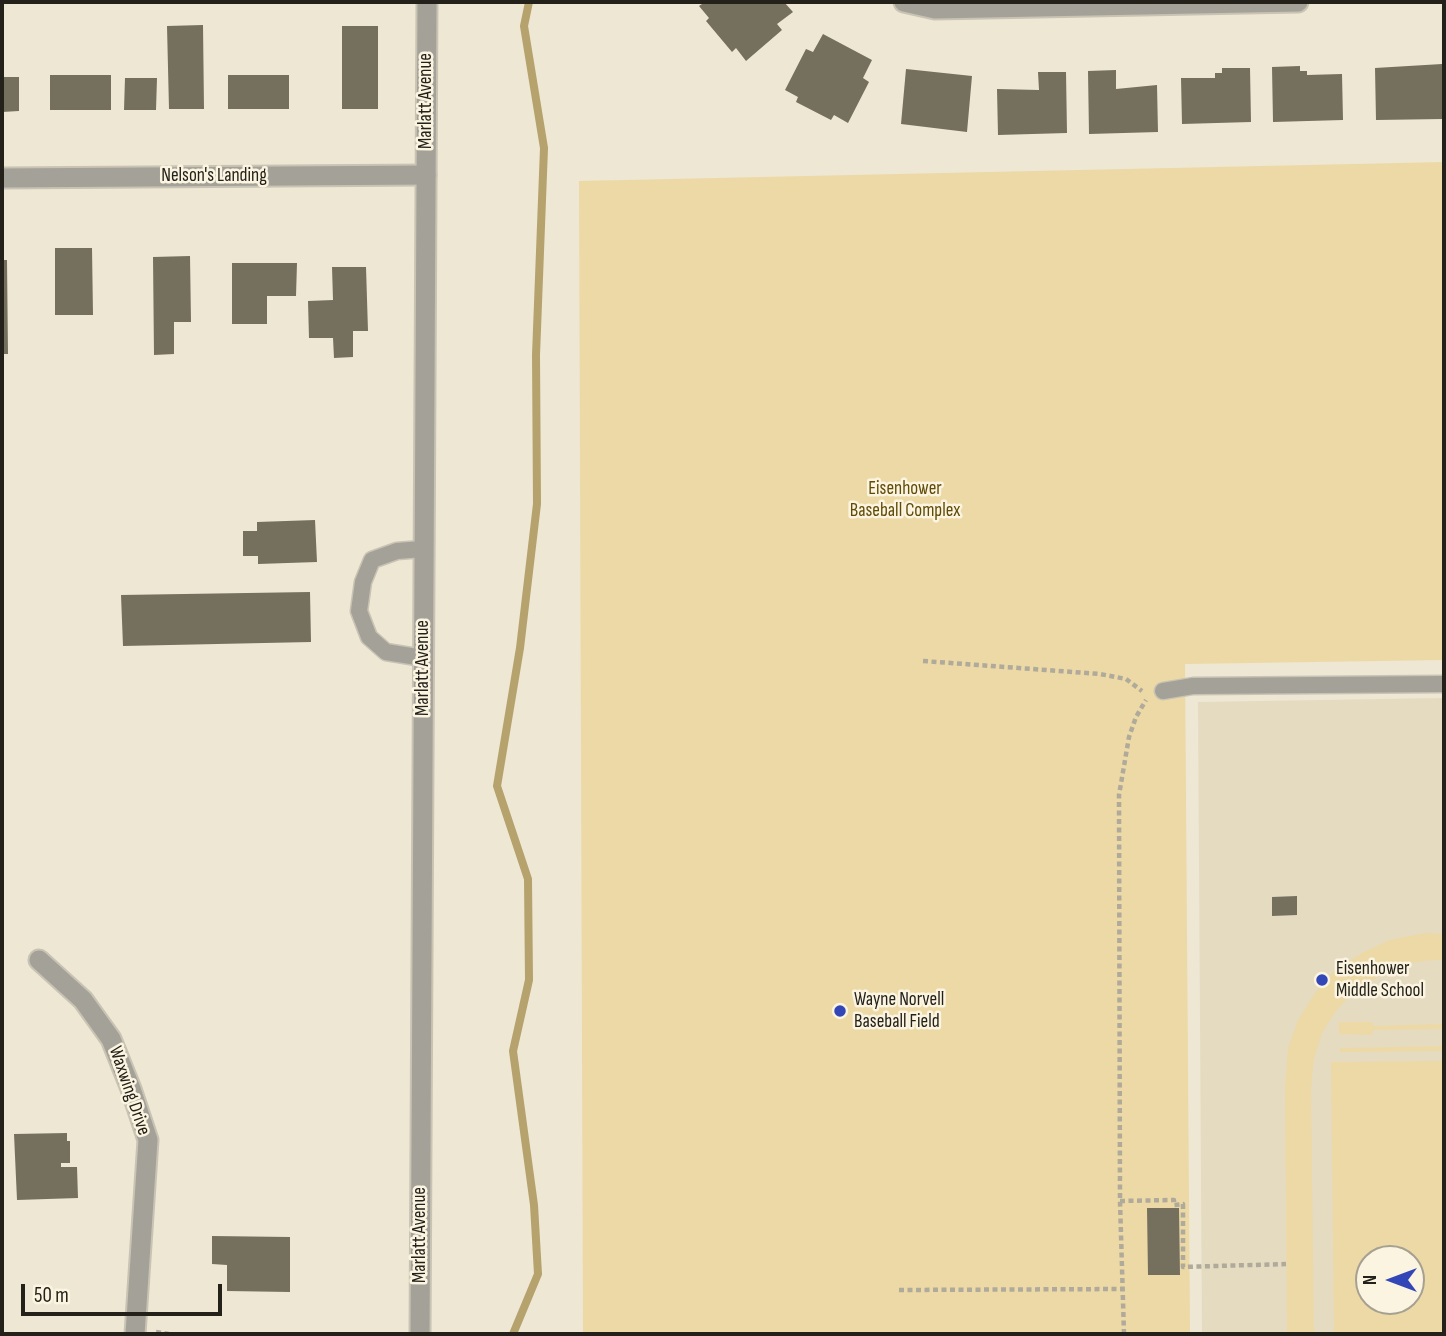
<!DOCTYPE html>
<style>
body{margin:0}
#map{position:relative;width:1446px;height:1336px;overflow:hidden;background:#eee7d4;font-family:"Sofia Sans Condensed",sans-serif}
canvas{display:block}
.frame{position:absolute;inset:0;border:4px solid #23211a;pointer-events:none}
.north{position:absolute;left:1355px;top:1245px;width:70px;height:70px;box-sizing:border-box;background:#fbf4e1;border:2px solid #a5a091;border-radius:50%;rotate:270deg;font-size:19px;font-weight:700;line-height:28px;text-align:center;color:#23211a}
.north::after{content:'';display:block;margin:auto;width:24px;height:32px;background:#3246b8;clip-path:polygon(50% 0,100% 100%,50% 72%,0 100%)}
.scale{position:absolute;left:21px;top:1284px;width:201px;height:32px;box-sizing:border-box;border:4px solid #23211a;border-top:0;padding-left:9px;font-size:21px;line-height:24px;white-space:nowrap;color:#23211a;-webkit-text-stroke:5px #fbf4e1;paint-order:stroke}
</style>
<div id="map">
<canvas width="1446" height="1336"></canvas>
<div class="frame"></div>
<div class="north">N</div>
<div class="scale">50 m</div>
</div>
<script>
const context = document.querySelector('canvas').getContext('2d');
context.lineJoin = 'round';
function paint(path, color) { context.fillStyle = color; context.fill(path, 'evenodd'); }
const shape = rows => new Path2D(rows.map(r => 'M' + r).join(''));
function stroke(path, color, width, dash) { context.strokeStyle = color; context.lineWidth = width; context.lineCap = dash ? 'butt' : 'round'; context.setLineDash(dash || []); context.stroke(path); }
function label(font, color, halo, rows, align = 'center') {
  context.font = font + ' "Sofia Sans Condensed",sans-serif'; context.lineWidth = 5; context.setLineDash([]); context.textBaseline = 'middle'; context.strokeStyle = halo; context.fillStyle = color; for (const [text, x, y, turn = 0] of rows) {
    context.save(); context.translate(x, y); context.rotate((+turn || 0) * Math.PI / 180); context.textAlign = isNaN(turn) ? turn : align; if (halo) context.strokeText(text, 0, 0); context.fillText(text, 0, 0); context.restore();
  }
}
paint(shape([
 [1444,698,1444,1334,1202,1334,1198,702],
 [1369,1259,1411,1259,1411,1301,1369,1301]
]), '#e5dbc1');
paint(shape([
 [1444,162,1444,660,1185,664,1190,1334,583,1334,579,181],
 [1426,933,1444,934,1444,959,1409,963,1385,973,1355,990,1335,1012,1322,1033,1314,1059,1311,1088,1314,1334,1287,1334,1285,1087,1288,1048,1298,1020,1315,993,1334,971,1362,953,1389,940],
 [1339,1022,1373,1022,1373,1026,1444,1024,1444,1029,1373,1030,1372,1035,1339,1034],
 [1444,1046,1444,1051,1340,1052,1340,1048],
 [1444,1061,1444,1334,1334,1334,1331,1062],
 [1369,1259,1411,1259,1411,1301,1369,1301]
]), '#ecd9a6');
stroke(shape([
 [513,1334,538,1274,534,1205,513,1051,529,980,528,879,497,786,520,648,537,504,536,355,544,148,524,26,529,2]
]), '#b6a26d', 8);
paint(shape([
 [705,2,784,2,793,12,777,24,782,30,746,61,736,48,732,52,706,21,709,18,699,6],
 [203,25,204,109,169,109,167,26],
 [342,26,378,26,378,109,342,109],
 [823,34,872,60,863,78,869,82,848,123,834,115,831,120,796,102,798,97,785,90,806,49,813,52],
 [1442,64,1443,119,1376,120,1375,68],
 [1300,66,1300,71,1307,71,1307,75,1342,74,1343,120,1273,122,1272,67],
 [1222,68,1250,68,1251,122,1182,124,1181,78,1215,78,1215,73,1222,73],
 [906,69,972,76,967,132,901,124],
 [1116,70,1116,89,1157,85,1158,132,1089,134,1088,71],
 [1038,72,1066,72,1067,133,998,135,997,89,1039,90],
 [50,75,111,75,111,110,50,110],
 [228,75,289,75,289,109,228,109],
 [2,77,19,77,19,111,2,112],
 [125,78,157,78,156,110,124,110],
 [55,248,92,248,93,315,55,315],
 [190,256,191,322,174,322,174,354,154,355,153,257],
 [2,260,7,260,8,354,2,354],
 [232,263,297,263,296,296,267,296,267,324,232,324],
 [332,267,366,267,368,331,353,331,353,357,334,358,333,338,309,338,308,301,333,300],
 [315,520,317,562,258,564,258,556,243,556,243,531,257,531,257,522],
 [310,592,311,642,123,646,121,595],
 [1297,896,1297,915,1272,916,1272,897],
 [67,1133,67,1141,70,1141,70,1163,61,1163,61,1167,77,1167,78,1198,17,1200,14,1134],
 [1147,1208,1179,1208,1180,1275,1148,1275],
 [212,1236,290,1237,290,1292,227,1291,227,1265,212,1264]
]), '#756f5e');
const service = shape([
 [423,658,386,652,369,637,359,611,363,582,372,560,397,551,423,549],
 [1163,691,1193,686,1444,684]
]);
const minor = shape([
 [904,2,935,9,1298,2],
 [2,178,426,175],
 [39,960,83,1000,111,1039,131,1089,148,1140,135,1334]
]);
const tertiary = shape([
 [420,1334,427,2]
]);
stroke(service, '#c9c3b3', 19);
stroke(minor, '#c9c3b3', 23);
stroke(tertiary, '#c9c3b3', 23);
stroke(shape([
 [923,661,1100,674,1126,679,1142,691],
 [1120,1201,1174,1200,1174,1205,1183,1204,1183,1267,1286,1264],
 [899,1290,1123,1289],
 [156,1332,169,1334],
 [1124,1334,1120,1201,1119,795,1129,737,1136,717,1146,700]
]), '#b0aa9b', 4.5, [5, 3.5]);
stroke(service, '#a4a199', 16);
stroke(minor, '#a4a199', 19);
stroke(tertiary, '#a4a199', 19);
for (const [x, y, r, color] of [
 [1322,980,7,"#3246b8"],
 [840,1011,7,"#3246b8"]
]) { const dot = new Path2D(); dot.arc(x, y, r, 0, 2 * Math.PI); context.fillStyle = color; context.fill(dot); stroke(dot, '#fbf4e1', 2.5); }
label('19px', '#23211a', '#fbf4e1', [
 ["Marlatt Avenue",426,101,-90],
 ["Nelson's Landing",214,176],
 ["Marlatt Avenue",423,668,-90],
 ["Waxwing Drive",129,1091,71],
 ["Marlatt Avenue",420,1235,-90]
]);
label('19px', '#604b06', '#fbf4e1', [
 ["Eisenhower",905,489],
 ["Baseball Complex",905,511]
]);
label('19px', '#23211a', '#fbf4e1', [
 ["Eisenhower",1336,969],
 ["Middle School",1336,991],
 ["Wayne Norvell",854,1000],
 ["Baseball Field",854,1022]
], 'left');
</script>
